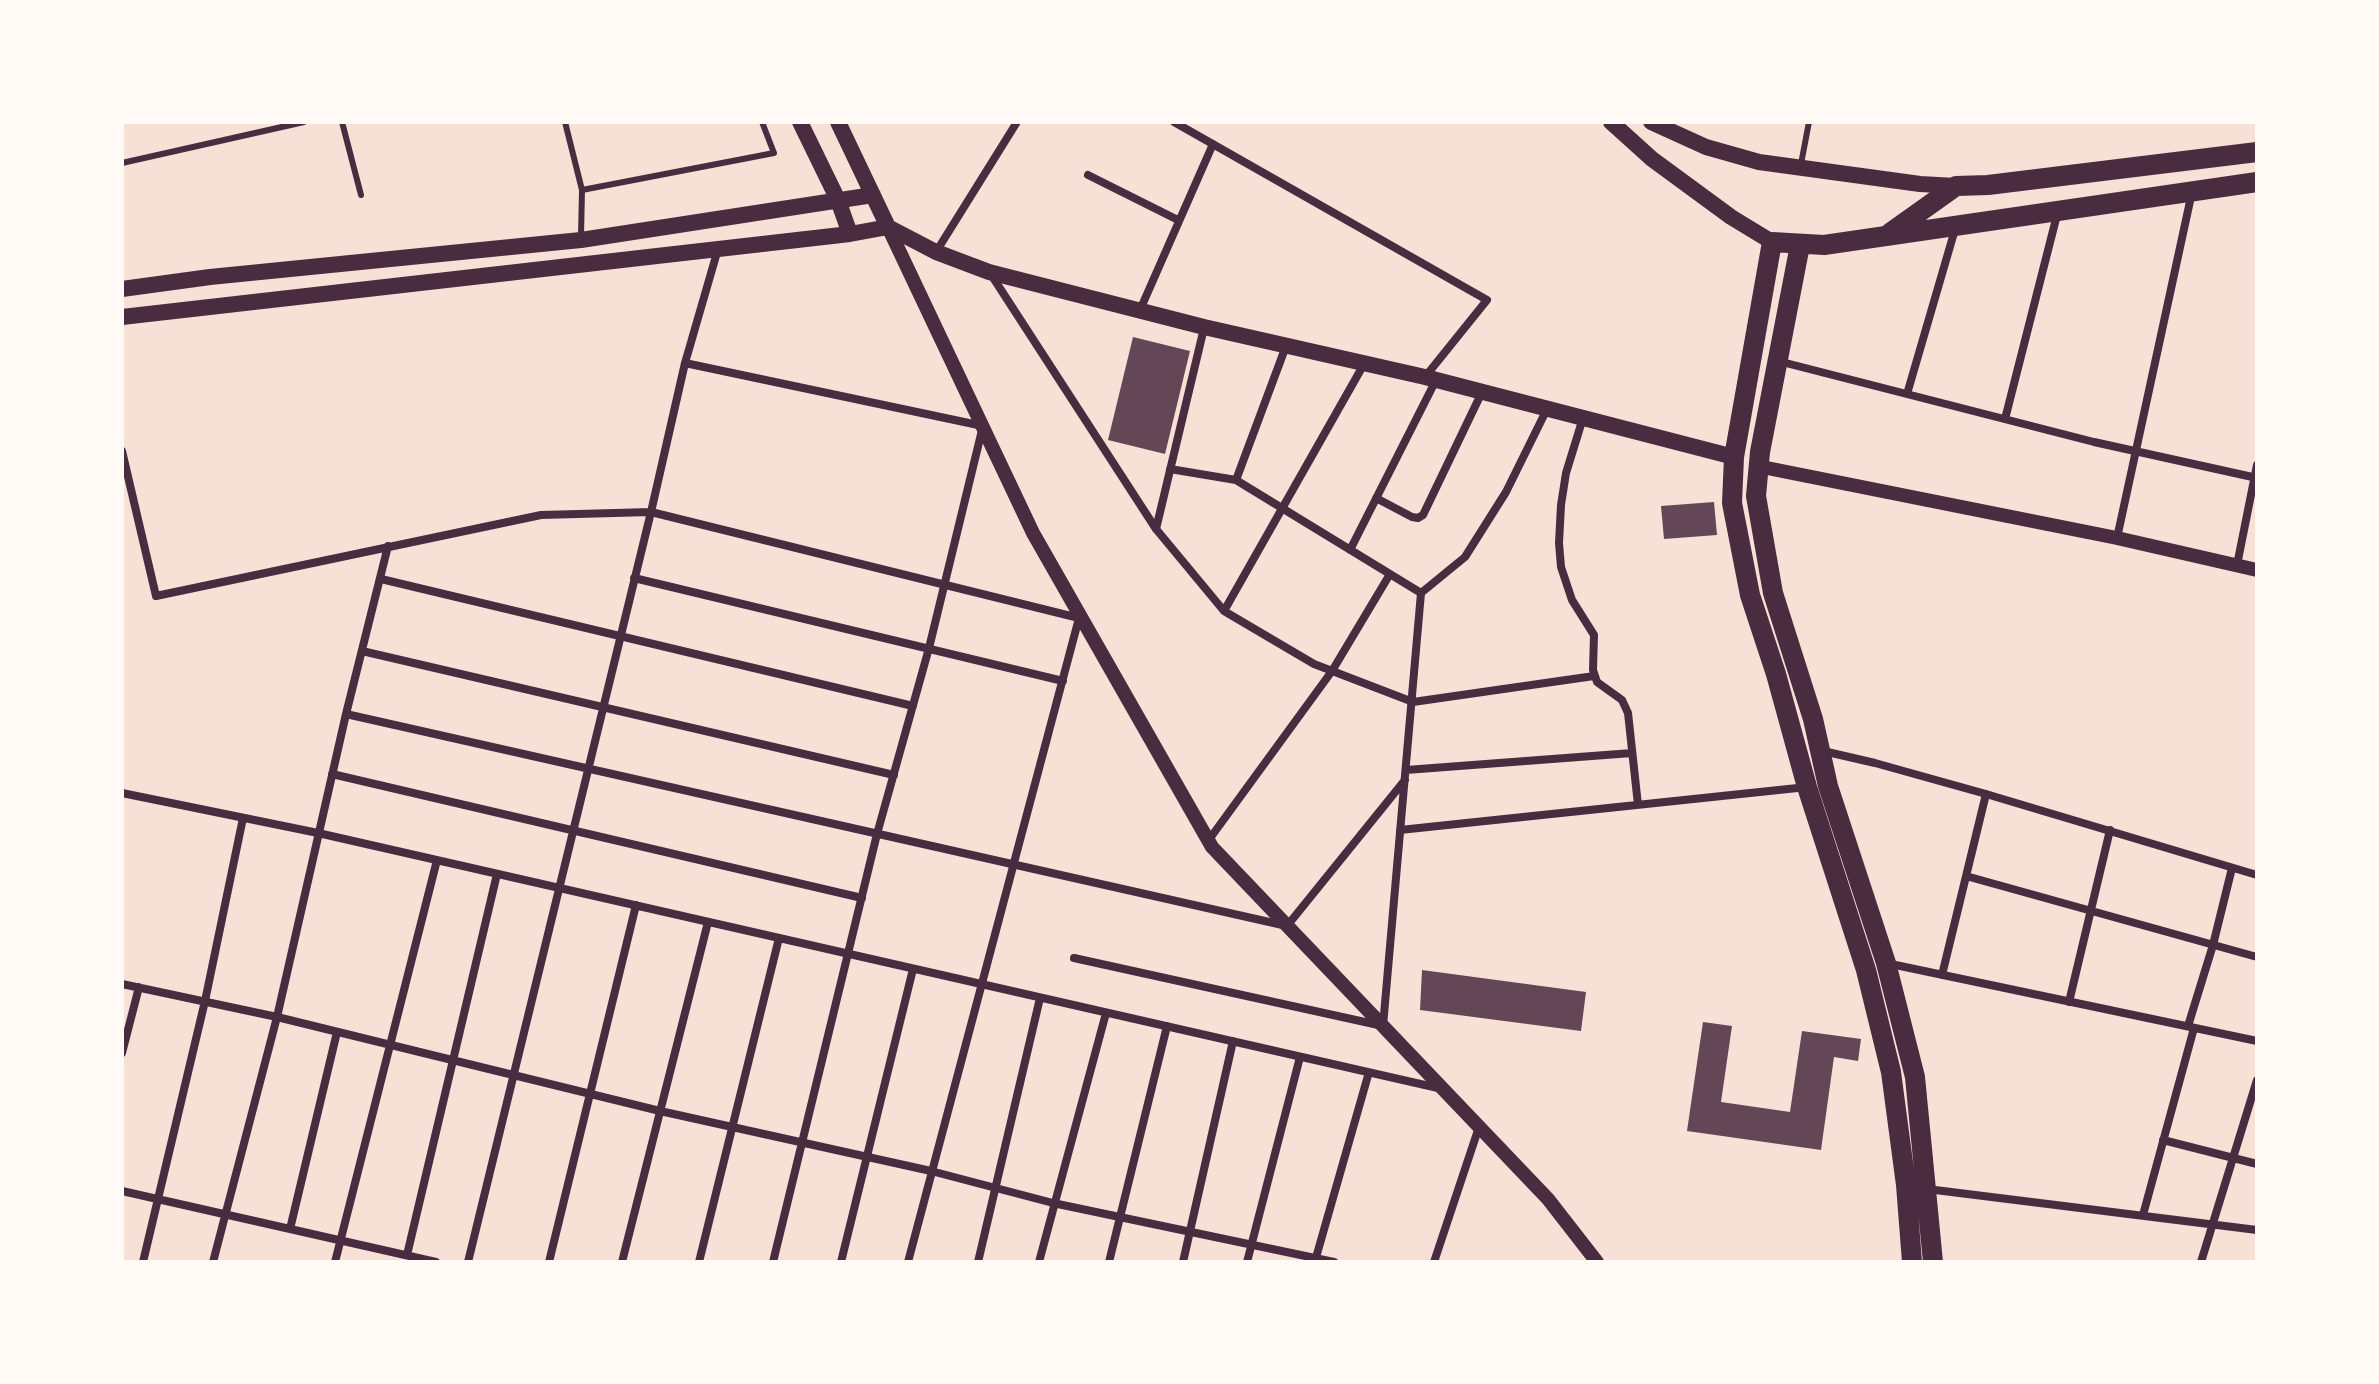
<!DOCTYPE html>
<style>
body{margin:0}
#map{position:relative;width:2379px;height:1384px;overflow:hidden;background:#f7e1d7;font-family:Quicksand,sans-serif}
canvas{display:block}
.frame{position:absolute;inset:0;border:124px solid #fffaf5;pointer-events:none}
</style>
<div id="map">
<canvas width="2379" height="1384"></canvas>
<div class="frame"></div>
</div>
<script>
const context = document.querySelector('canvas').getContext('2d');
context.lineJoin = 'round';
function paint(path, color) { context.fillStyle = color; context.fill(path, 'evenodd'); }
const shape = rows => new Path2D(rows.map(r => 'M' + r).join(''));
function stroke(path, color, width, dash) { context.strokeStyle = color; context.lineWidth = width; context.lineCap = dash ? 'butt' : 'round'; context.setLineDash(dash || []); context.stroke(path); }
paint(shape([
 [1133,337,1190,351,1165,454,1108,440],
 [1714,502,1717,535,1664,539,1661,506],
 [1422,970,1586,992,1581,1031,1420,1010],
 [1703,1022,1732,1026,1721,1102,1790,1112,1802,1031,1861,1039,1858,1061,1834,1057,1821,1150,1687,1131]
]), '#644757');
stroke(shape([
 [342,122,361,195],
 [565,122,582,190,581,236],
 [122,163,304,122],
 [1801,164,1809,122],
 [582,190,774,153,762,122]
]), '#4a2c40', 6);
stroke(shape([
 [1174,122,1487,300,1425,377],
 [1088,175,1178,220],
 [936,252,1017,122],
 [992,276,1156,529,1224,611,1314,664,1413,702,1594,676],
 [1140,310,1213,144],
 [1778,361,2094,442,2257,478],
 [685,363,983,426,929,648,877,834,773,1262],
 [1907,394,1956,226],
 [1583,418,1566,473,1561,505,1559,543,1561,567,1572,600,1594,635,1593,670,1597,682,1622,700,1628,713,1638,805],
 [2005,419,2058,211],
 [122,451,156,596,541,515,651,512,1079,618,908,1262],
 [1170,469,1236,480,1421,593],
 [1236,480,1286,346],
 [1376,498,1412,517,1418,518,1423,515,1482,392],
 [1156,529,1204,328],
 [2117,538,2192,192],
 [1350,550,1436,380],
 [2237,565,2257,465],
 [634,578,1063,681],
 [381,579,913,706],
 [1224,611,1364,364],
 [362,651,894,775],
 [346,714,1287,926,1405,780],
 [1823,751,1875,763,1986,794,2257,875],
 [1406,770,1632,753],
 [332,774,862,898],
 [122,793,318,833,1438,1088],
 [1400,830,1807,787],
 [1208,841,1332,671,1390,574],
 [1966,876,2257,957],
 [1074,958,1383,1026,1421,593,1465,557,1506,492,1547,409],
 [1886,963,2257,1041],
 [1942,975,1986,794],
 [122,984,277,1017,660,1111,931,1171,1053,1203,1334,1262],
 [2069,1002,2110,830],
 [2188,1026,2213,945,2232,868],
 [122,1053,139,987],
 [2163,1140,2257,1164],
 [1927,1189,2257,1230],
 [122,1191,436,1262],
 [2143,1215,2194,1028],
 [290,1229,337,1032],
 [407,1255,497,874],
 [1315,1261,1369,1072],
 [143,1262,205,1001,243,818],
 [213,1262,277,1017,346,714,388,546],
 [335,1262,437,860],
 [468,1262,651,512,685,363,718,249],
 [549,1262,636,905],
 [622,1262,708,922],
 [699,1262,779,938],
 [841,1262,913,969],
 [978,1262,1040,998],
 [1039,1262,1106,1013],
 [1109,1262,1167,1026],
 [1183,1262,1233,1041],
 [1247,1262,1300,1057],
 [1434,1262,1479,1127],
 [2201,1262,2257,1080]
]), '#4a2c40', 8);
stroke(shape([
 [888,227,1033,533,1212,847,1548,1199,1597,1262],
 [1757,466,2117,538,2257,570]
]), '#4a2c40', 14);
stroke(shape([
 [800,122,838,200,850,234],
 [838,122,888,227],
 [1611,122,1652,159,1731,217,1772,242],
 [1651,122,1706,147,1759,162,1920,184,1956,186],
 [122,289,210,277,581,240,873,195],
 [122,317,850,234,888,227,936,252,989,272,1204,327,1425,377,1734,457]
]), '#4a2c40', 16);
stroke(shape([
 [1890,233,1956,186,1988,185,2257,152],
 [1800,245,1760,452,1756,496,1773,593,1813,719,1828,786,1886,963,1915,1077,1933,1262],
 [1912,1262,1906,1185,1891,1072,1866,970,1807,787,1776,674,1750,595,1732,503,1734,457,1772,242,1824,245,2257,182]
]), '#4a2c40', 20);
</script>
